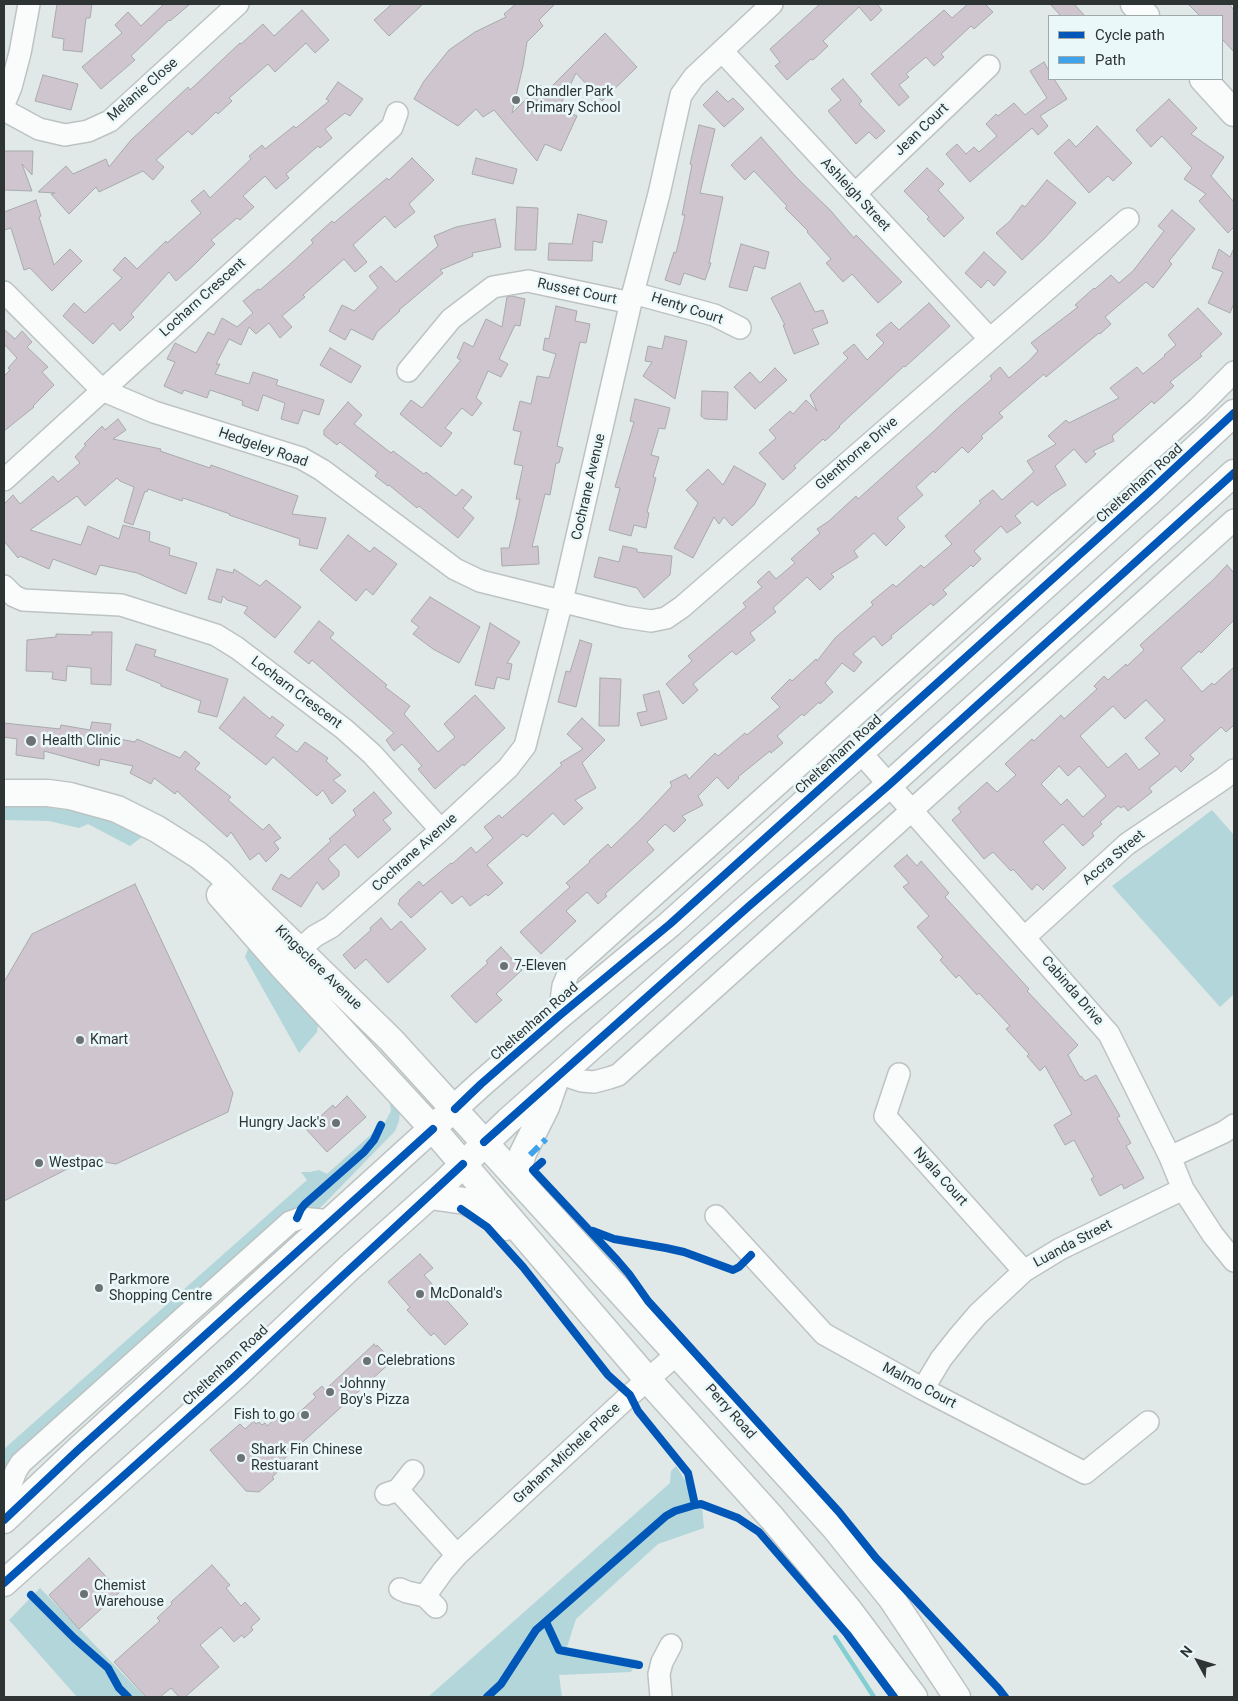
<!DOCTYPE html>
<style>
body{margin:0}
#map{position:relative;width:1238px;height:1701px;overflow:hidden;background:#e0e8e8;font-family:Roboto,sans-serif}
canvas{display:block}
.frame{position:absolute;inset:0;border:5px solid #2e3334;pointer-events:none}
.legend{position:absolute;left:1048px;top:15px;width:175px;height:65px;box-sizing:border-box;background:#eaf8f9;border:1px solid #9fa9aa;margin:0;padding:6px 9px;list-style:none;font-size:15px;color:#2e3334}
.legend li{display:flex;align-items:center;gap:10px;height:25px}
.legend b{width:25px;border:1px solid #9fa9aa}
.north{position:absolute;left:1173px;top:1636px;width:50px;height:50px;-webkit-text-stroke:4px #eaf8f9;paint-order:stroke;rotate:309deg;font-size:14px;font-weight:700;line-height:20px;text-align:center;color:#2e3334}
.north::after{content:'';display:block;margin:auto;width:18px;height:22px;background:#2e3334;clip-path:polygon(50% 0,100% 100%,50% 72%,0 100%)}
</style>
<div id="map">
<canvas width="1238" height="1701"></canvas>
<div class="frame"></div>
<ul class="legend">
<li><b style="height:6px;background:#0057b8"></b>Cycle path</li>
<li><b style="height:6px;background:#3ea3eb"></b>Path</li>
</ul>
<div class="north">N</div>
</div>
<script>
const context = document.querySelector('canvas').getContext('2d');
context.lineJoin = 'round';
function paint(path, color) { context.fillStyle = color; context.fill(path, 'evenodd'); }
const shape = rows => new Path2D(rows.map(r => 'M' + r).join(''));
function stroke(path, color, width, dash) { context.strokeStyle = color; context.lineWidth = width; context.lineCap = dash ? 'butt' : 'round'; context.setLineDash(dash || []); context.stroke(path); }
function label(font, color, halo, rows, align = 'center') {
  context.font = font + ' Roboto,sans-serif'; context.lineWidth = 5; context.setLineDash([]); context.textBaseline = 'middle'; context.strokeStyle = halo; context.fillStyle = color; for (const [text, x, y, turn = 0] of rows) {
    context.save(); context.translate(x, y); context.rotate((+turn || 0) * Math.PI / 180); context.textAlign = isNaN(turn) ? turn : align; if (halo) context.strokeText(text, 0, 0); context.fillText(text, 0, 0); context.restore();
  }
}
paint(shape([
 [4,807,48,807,74,811,108,820,142,837,130,846,88,824,79,828,49,821,4,820],
 [1212,810,1234,835,1234,994,1220,1007,1112,886],
 [249,946,318,1024,317,1032,299,1053,245,957],
 [389,1098,400,1110,399,1121,395,1131,324,1204,4,1477,4,1449,307,1180,301,1172,310,1172,319,1170,327,1174,385,1122,391,1111],
 [676,1466,702,1507,704,1528,658,1544,576,1619,567,1647,638,1660,631,1672,559,1675,562,1697,428,1697,670,1483,671,1471],
 [40,1588,145,1697,77,1697,9,1620]
]), '#b2d6d9');
stroke(shape([
 [835,1637,874,1697]
]), '#82ced2', 4.5);
const building = shape([
 [57,4,92,4,90,18,86,18,82,52,63,50,64,39,52,37,57,4],
 [164,4,190,4,170,21,169,20,131,56,135,60,101,89,82,67,122,33,115,25,128,12,141,26,164,4],
 [392,4,423,4,389,36,374,20,392,4],
 [516,4,555,4,539,20,543,26,527,42,523,66,512,113,540,85,547,91,605,33,637,67,602,101,576,73,559,108,577,116,561,151,545,144,537,161,494,110,483,117,476,109,458,126,414,99,424,81,449,50,475,32,506,17,504,14,516,4],
 [820,4,877,4,882,10,871,21,859,7,823,41,828,46,813,60,811,59,787,80,775,66,780,62,770,49,820,4],
 [968,4,985,4,993,12,974,29,971,26,941,54,944,57,934,66,926,57,906,74,909,77,899,85,909,97,899,106,871,74,944,10,952,18,968,4],
 [1050,4,1074,4,1085,16,1061,16,1050,4],
 [1188,4,1229,4,1234,10,1234,52,1222,39,1222,16,1200,16,1188,4],
 [302,10,329,40,315,53,306,43,275,72,268,64,229,98,232,101,218,114,216,112,192,135,188,131,156,160,164,167,153,180,143,171,99,192,96,187,69,214,51,194,55,193,38,192,66,166,73,174,106,159,109,167,131,140,188,87,190,90,240,43,241,44,263,24,274,36,302,10],
 [1044,62,1049,71,1049,79,1054,79,1067,99,1040,116,1048,126,1038,135,1032,128,970,182,946,154,957,144,966,154,974,147,979,152,997,136,986,124,996,114,998,116,1014,103,1025,115,1047,98,1030,71,1044,62],
 [43,75,78,84,71,110,35,101,43,75],
 [843,79,862,101,859,104,885,131,876,139,869,132,856,144,828,111,841,100,831,89,843,79],
 [338,82,363,99,350,116,345,113,325,129,332,138,320,148,318,146,286,174,289,178,276,189,265,176,243,196,254,207,240,220,237,218,211,240,215,244,193,266,176,281,169,272,131,314,134,317,120,331,113,323,93,344,63,316,74,303,85,313,122,278,113,270,125,257,137,269,166,241,167,243,201,213,191,201,204,190,210,198,251,159,249,156,262,145,265,149,294,126,296,128,329,101,326,99,338,82],
 [717,91,728,102,733,98,744,109,724,127,703,105,717,91],
 [1169,99,1197,128,1191,134,1224,157,1211,176,1234,202,1234,227,1228,233,1199,201,1206,194,1184,179,1192,168,1162,136,1151,147,1136,130,1169,99],
 [699,125,715,129,700,193,723,197,709,263,711,263,705,280,684,273,680,285,665,280,674,252,676,253,685,215,682,215,692,165,690,164,699,125],
 [1097,126,1132,163,1113,181,1108,176,1089,193,1054,153,1069,139,1076,147,1097,126],
 [761,137,796,177,831,211,854,238,856,235,902,282,878,303,852,274,843,282,826,263,831,259,807,232,808,231,785,208,787,206,754,171,745,180,731,165,761,137],
 [4,151,33,151,32,175,22,164,32,191,4,190,4,151],
 [412,158,434,180,409,204,415,212,395,228,385,216,353,245,367,262,355,272,344,259,326,275,303,295,305,297,282,316,292,327,280,338,269,323,256,334,249,327,241,345,229,339,216,364,220,364,215,374,249,384,253,372,278,380,276,385,324,400,319,415,303,410,298,424,281,419,285,403,263,395,258,411,242,405,243,401,210,390,207,398,184,390,182,394,164,386,175,362,167,359,175,343,196,353,208,332,214,335,222,318,237,327,253,313,243,301,258,289,260,290,288,266,313,243,311,240,332,221,334,223,387,178,389,180,412,158],
 [476,158,517,169,513,184,472,174,476,158],
 [927,168,944,184,938,190,964,218,944,237,927,219,929,217,904,191,927,168],
 [1047,180,1076,203,1044,239,1022,260,996,233,1010,221,1022,205,1025,207,1047,180],
 [36,200,41,216,39,217,54,265,70,249,82,261,52,291,30,268,24,270,11,228,4,230,4,212,36,200],
 [517,207,538,208,536,250,515,250,517,207],
 [1172,210,1195,229,1169,261,1172,264,1153,288,1146,282,1105,317,1111,324,1100,334,1099,333,1046,377,1044,374,999,413,1003,417,981,436,983,438,968,453,962,447,935,473,933,471,916,487,923,495,897,518,905,527,886,546,874,533,854,551,858,557,831,574,834,577,820,590,807,577,773,608,776,612,750,633,755,640,736,655,732,651,693,684,698,690,683,704,666,684,692,661,688,656,746,607,743,603,762,587,757,582,769,571,776,579,795,563,791,559,820,533,817,529,829,521,856,496,858,499,934,431,955,411,992,379,990,376,1000,367,1009,378,1030,360,1038,351,1031,343,1078,307,1075,305,1094,288,1095,289,1111,275,1119,283,1133,271,1164,231,1158,226,1172,210],
 [578,214,607,221,602,243,593,241,592,261,548,260,549,243,572,244,578,214],
 [495,219,501,247,472,253,473,256,440,270,443,273,399,310,400,311,377,332,373,340,351,329,345,340,329,331,342,305,354,311,378,288,369,276,381,266,396,282,438,246,434,236,456,227,495,219],
 [741,244,769,252,765,269,754,266,747,291,729,287,741,244],
 [1234,248,1234,303,1230,313,1208,303,1223,272,1212,268,1219,249,1230,257,1234,248],
 [984,252,1006,272,994,286,988,280,981,288,965,273,984,252],
 [800,283,815,312,823,310,828,323,812,329,819,344,794,354,783,325,785,325,771,298,800,283],
 [512,296,525,299,520,326,515,325,499,359,508,364,501,377,488,371,476,398,482,403,472,416,462,408,445,428,452,433,441,447,400,414,411,400,422,408,461,360,457,358,464,342,473,347,486,319,502,327,507,297,512,296],
 [929,303,950,326,905,367,904,366,839,426,840,427,825,441,823,439,794,466,796,468,783,480,759,453,776,438,769,430,790,411,793,414,806,400,817,411,810,395,848,358,843,353,854,344,867,360,884,343,876,335,891,322,899,330,929,303],
 [556,306,577,311,575,321,590,324,586,343,580,342,557,446,563,448,559,463,556,463,550,495,545,494,532,547,538,546,539,564,502,566,501,548,509,548,520,499,516,499,523,466,514,464,521,432,513,430,520,401,531,404,537,376,549,378,556,354,543,350,545,338,549,339,556,306],
 [1198,308,1222,334,1200,354,1202,356,1170,382,1174,386,1154,404,1152,401,1112,436,1114,441,1093,451,1096,454,1086,463,1074,449,1055,466,1066,485,1052,494,1037,506,1032,501,1015,516,1021,523,1007,533,1001,526,974,551,981,559,973,567,971,565,943,590,947,594,933,606,931,603,891,636,892,638,882,646,874,636,853,654,862,662,854,672,842,663,825,683,833,692,820,704,819,702,804,716,802,714,777,736,783,743,771,753,770,751,738,777,739,778,728,789,717,777,698,796,703,805,682,816,686,820,674,832,665,824,647,842,654,850,605,894,607,896,598,904,587,892,566,911,576,921,541,954,520,932,570,887,566,883,590,862,589,861,608,844,611,848,641,819,672,786,670,782,686,774,689,779,715,753,718,756,745,733,747,735,780,707,771,698,790,679,792,681,816,659,817,661,835,638,873,605,871,602,893,584,896,587,921,565,924,568,952,544,945,536,981,503,979,501,993,490,1002,500,1034,472,1027,461,1056,444,1048,436,1066,420,1069,423,1119,398,1110,388,1137,367,1143,374,1165,356,1164,355,1176,345,1168,335,1198,308],
 [4,329,15,339,22,331,32,342,27,347,48,367,42,372,54,385,33,406,34,407,4,431,4,376,10,370,8,368,17,358,4,344,4,329],
 [665,336,687,341,675,399,643,376,652,362,645,361,648,346,662,349,665,336],
 [330,348,361,366,351,383,320,365,330,348],
 [775,368,787,380,755,409,734,387,750,372,760,383,775,368],
 [702,391,728,392,727,420,705,419,701,416,702,391],
 [635,399,670,408,665,429,659,428,651,455,659,457,653,477,656,478,647,512,649,513,646,528,634,525,631,536,609,530,620,488,615,487,634,422,630,421,635,399],
 [348,402,362,415,354,424,391,453,393,451,424,474,426,472,456,496,462,489,472,497,463,508,474,518,458,538,419,506,417,508,389,485,388,486,375,476,378,472,340,442,337,445,324,435,324,430,348,402],
 [118,419,126,430,113,439,161,449,160,451,210,468,211,465,298,496,292,514,326,518,317,549,299,545,300,539,229,515,230,514,183,498,182,501,148,489,147,492,145,491,133,525,124,522,134,487,120,481,117,478,85,506,77,496,30,530,81,545,88,526,119,539,123,525,150,532,149,541,170,548,169,555,197,563,186,594,137,573,100,565,96,575,53,559,49,569,20,556,18,558,4,541,4,504,13,495,20,504,53,476,58,482,80,463,75,457,86,445,84,444,102,426,105,430,118,419],
 [734,466,766,484,754,505,732,526,724,517,719,524,714,517,693,558,674,548,698,503,686,490,708,469,723,485,734,466],
 [348,535,370,552,374,547,397,564,373,595,366,589,356,601,320,570,348,535],
 [623,546,637,549,637,552,672,556,670,575,644,598,637,588,594,577,599,557,619,562,623,546],
 [1227,565,1234,573,1234,620,1201,653,1199,651,1181,668,1202,692,1212,683,1214,685,1234,667,1234,725,1226,732,1221,727,1190,755,1194,759,1181,772,1176,766,1149,788,1152,792,1128,811,1124,806,1121,808,1118,806,1100,822,1102,824,1092,833,1094,836,1083,846,1063,824,1043,842,1066,868,1043,890,1037,884,1032,890,1013,869,1011,871,993,852,984,859,952,820,961,812,958,808,987,782,997,792,1016,775,1005,764,1032,739,1034,741,1061,715,1064,719,1097,689,1094,686,1104,676,1108,680,1126,664,1127,666,1144,650,1140,645,1213,580,1227,565],
 [1146,700,1165,720,1145,738,1160,754,1139,770,1126,753,1108,768,1080,736,1113,706,1125,719,1146,700],
 [1059,766,1068,776,1079,766,1106,796,1083,817,1067,799,1061,805,1041,784,1059,766],
 [217,569,233,573,234,569,260,586,266,580,301,607,275,638,244,613,248,607,227,600,223,596,221,603,208,599,217,569],
 [430,597,480,627,459,663,433,649,413,634,419,627,411,621,430,597],
 [319,621,334,633,330,638,387,685,385,687,410,706,404,714,438,752,455,737,444,724,475,695,505,728,464,766,463,764,435,789,418,769,422,766,402,744,394,751,386,740,394,733,312,660,309,664,294,652,319,621],
 [490,623,520,642,507,663,512,664,509,680,497,677,494,689,475,685,490,623],
 [92,632,112,632,111,685,91,684,91,668,67,666,66,681,52,679,53,672,26,671,27,640,56,637,56,634,92,635,92,632],
 [580,640,592,644,576,707,558,702,566,671,570,672,580,640],
 [136,644,156,650,154,656,228,679,217,717,198,712,201,701,161,686,161,684,126,670,136,644],
 [600,678,621,679,619,726,599,726,600,678],
 [659,691,667,719,641,726,637,713,647,711,643,695,659,691],
 [244,697,270,719,272,716,284,725,275,736,297,752,305,742,328,758,326,761,341,775,333,780,346,791,332,804,323,790,317,796,273,757,266,765,219,728,244,697],
 [582,718,605,740,582,763,596,788,575,800,583,808,564,825,553,813,527,837,523,834,487,865,503,883,488,896,486,894,470,906,462,896,452,904,441,891,411,918,398,904,400,901,399,900,419,881,423,886,451,863,452,864,471,847,476,853,493,838,484,827,499,815,502,818,562,765,560,763,583,749,567,734,582,718],
 [92,722,111,724,109,737,135,742,137,739,180,758,185,751,200,763,195,769,231,797,228,800,263,830,269,824,281,838,274,842,279,849,266,862,259,853,250,860,231,832,227,837,177,791,175,794,154,778,151,784,130,773,133,766,100,759,99,766,44,751,44,759,16,755,17,739,4,737,4,723,60,729,61,725,90,730,92,722],
 [374,792,392,813,383,820,391,829,358,858,345,844,328,859,339,871,339,876,323,890,317,882,301,907,272,889,281,874,289,879,331,841,329,839,356,815,353,810,374,792],
 [907,855,917,866,921,861,949,893,945,897,1029,989,1027,991,1078,1045,1068,1055,1080,1077,1081,1076,1085,1081,1096,1075,1120,1116,1117,1118,1131,1143,1126,1146,1144,1178,1124,1189,1122,1184,1100,1196,1091,1179,1094,1177,1074,1140,1065,1145,1054,1125,1072,1114,1045,1066,1040,1071,1027,1056,1029,1054,1006,1029,1010,1026,979,993,977,995,959,975,956,978,940,960,943,957,917,927,929,916,903,887,909,883,894,866,907,855],
 [135,884,233,1093,228,1112,116,1164,87,1159,4,1201,4,982,32,934,135,884],
 [381,918,391,930,401,921,426,949,388,983,366,959,355,969,343,955,371,930,370,928,381,918],
 [501,947,522,970,496,994,502,1000,476,1023,451,996,488,963,486,961,501,947],
 [347,1096,366,1117,327,1152,306,1129,333,1105,335,1108,347,1096],
 [420,1254,433,1268,424,1275,468,1324,445,1345,434,1333,431,1336,407,1310,410,1307,388,1282,420,1254],
 [374,1344,376,1347,377,1345,392,1361,284,1459,288,1463,272,1477,274,1479,259,1492,246,1491,210,1450,240,1424,245,1429,254,1421,256,1424,259,1422,262,1425,265,1423,267,1426,282,1413,292,1419,316,1397,313,1394,322,1386,325,1390,374,1344],
 [89,1558,120,1592,79,1629,49,1595,89,1558],
 [212,1565,230,1585,226,1588,241,1606,245,1602,260,1619,251,1627,253,1630,244,1638,242,1635,234,1642,221,1627,200,1645,219,1667,185,1697,179,1697,171,1688,160,1697,146,1697,114,1662,160,1621,157,1618,172,1604,171,1602,212,1565]
]);
paint(building, '#cec5ce');
stroke(building, '#a8aaab', 1);
const minor = shape([
 [722,51,989,338],
 [4,104,11,87,20,53,29,4],
 [4,110,39,129,65,135,88,131,110,121,238,4],
 [855,194,989,66],
 [4,292,102,390,154,412,301,458,322,470,455,569,480,581,625,617,651,621,666,618,682,607,1128,219],
 [633,293,714,315,740,328],
 [408,371,451,319,493,287,528,281,631,303],
 [4,480,392,127,397,113],
 [4,586,14,596,23,600,121,605,216,635,237,648,344,729,372,754,441,830],
 [861,753,1109,1034,1170,1157,1183,1189,1213,1235,1234,1261],
 [1025,937,1127,844,1223,779,1234,770],
 [299,950,315,936,331,927,441,830,508,768,525,746,562,601,633,293,659,194,681,95,694,77,772,4],
 [559,1016,563,986,569,972,1198,408,1234,372],
 [561,1074,582,1081,594,1082,609,1078,618,1075,1234,520],
 [899,1074,885,1116,1024,1271],
 [1170,1157,1224,1132,1234,1125],
 [716,1216,824,1334,923,1389,1085,1473,1148,1422],
 [923,1389,941,1359,960,1335,978,1314,1024,1271,1060,1249,1183,1189],
 [398,1490,457,1555],
 [386,1494,398,1490,413,1471],
 [11,1514,9,1489,16,1471,21,1463,290,1222,301,1218,331,1221],
 [400,1589,407,1592,425,1596,436,1607],
 [425,1596,443,1571,457,1555,630,1395,677,1354],
 [661,1697,659,1674,662,1662,671,1645]
]);
const major = shape([
 [1134,4,1146,16],
 [1203,79,1234,113],
 [4,793,48,793,70,796,117,809,157,829,198,855,219,872,391,1040,799,1488,835,1528,892,1599,957,1697],
 [220,895,283,967,433,1129,648,1380,772,1518,848,1609,914,1697],
 [516,1177,523,1153,546,1107,555,1081],
 [430,1196,465,1201,481,1209,506,1227],
 [4,1520,77,1451,481,1084,559,1016,670,924,1149,492,1234,413],
 [4,1583,234,1377,349,1268,444,1183,508,1121,748,907,889,785,1234,473]
]);
stroke(minor, '#bdc3c3', 24);
stroke(major, '#bdc3c3', 29);
stroke(minor, '#fafcfc', 21);
stroke(major, '#fafcfc', 26);
stroke(shape([
 [530,1155,546,1139]
]), '#3ea3eb', 6, [12, 6]);
stroke(shape([
 [455,1109,481,1084,559,1016,670,924,1149,492,1234,413],
 [484,1142,748,907,889,785,1234,473],
 [542,1162,533,1170,617,1260,629,1274,648,1301,839,1512,876,1558,998,1688,1005,1697],
 [461,1209,487,1227,523,1267,608,1375,630,1395,638,1411,688,1473,695,1505,675,1511,666,1516,536,1630,501,1684,487,1697],
 [297,1218,301,1209,305,1204,364,1152,374,1140,381,1125],
 [593,1231,614,1239,666,1248,684,1252,733,1270,739,1267,751,1255],
 [695,1505,701,1504,738,1518,759,1532,847,1634,894,1697],
 [4,1520,77,1451,433,1129],
 [4,1583,234,1377,463,1164],
 [31,1595,74,1638,108,1668,119,1688,128,1697],
 [546,1622,559,1650,639,1665]
]), '#0057b8', 8);
for (const [x, y, r, color] of [
 [516,100,5,"#6c7273"],
 [31,741,6,"#6c7273"],
 [504,966,5,"#6c7273"],
 [80,1040,5,"#6c7273"],
 [336,1123,5,"#6c7273"],
 [39,1163,5,"#6c7273"],
 [99,1288,5,"#6c7273"],
 [420,1294,5,"#6c7273"],
 [367,1361,5,"#6c7273"],
 [330,1392,5,"#6c7273"],
 [305,1415,5,"#6c7273"],
 [241,1458,5,"#6c7273"],
 [84,1594,5,"#6c7273"]
]) { const dot = new Path2D(); dot.arc(x, y, r, 0, 2 * Math.PI); context.fillStyle = color; context.fill(dot); stroke(dot, '#eaf8f9', 2); }
label('14px', '#2e3334', '#eaf8f9', [
 ["Melanie Close",143,90,-41],
 ["Jean Court",922,130,-44],
 ["Ashleigh Street",855,195,47],
 ["Russet Court",577,292,12],
 ["Locharn Crescent",203,298,-42],
 ["Henty Court",687,309,18],
 ["Hedgeley Road",263,448,19],
 ["Glenthorne Drive",857,454,-41],
 ["Cheltenham Road",1140,484,-42],
 ["Cochrane Avenue",589,487,-77],
 ["Locharn Crescent",296,693,37],
 ["Cheltenham Road",839,755,-42],
 ["Cochrane Avenue",415,853,-42],
 ["Accra Street",1114,858,-40],
 ["Kingsclere Avenue",318,968,44],
 ["Cabinda Drive",1072,991,49],
 ["Cheltenham Road",535,1022,-41],
 ["Nyala Court",940,1177,48],
 ["Luanda Street",1073,1244,-28],
 ["Cheltenham Road",226,1366,-43],
 ["Malmo Court",919,1386,28],
 ["Perry Road",730,1412,48],
 ["Graham-Michele Place",567,1454,-43]
]);
label('14px', '#2e3334', '#eaf8f9', [
 ["Chandler Park",526,92],
 ["Primary School",526,108],
 ["Health Clinic",42,741],
 ["7-Eleven",514,966],
 ["Kmart",90,1040],
 ["Hungry Jack's",326,1123,"right"],
 ["Westpac",49,1163],
 ["Parkmore",109,1280],
 ["Shopping Centre",109,1296],
 ["McDonald's",430,1294],
 ["Celebrations",377,1361],
 ["Johnny",340,1384],
 ["Boy's Pizza",340,1400],
 ["Fish to go",295,1415,"right"],
 ["Shark Fin Chinese",251,1450],
 ["Restuarant",251,1466],
 ["Chemist",94,1586],
 ["Warehouse",94,1602]
], 'left');
</script>
